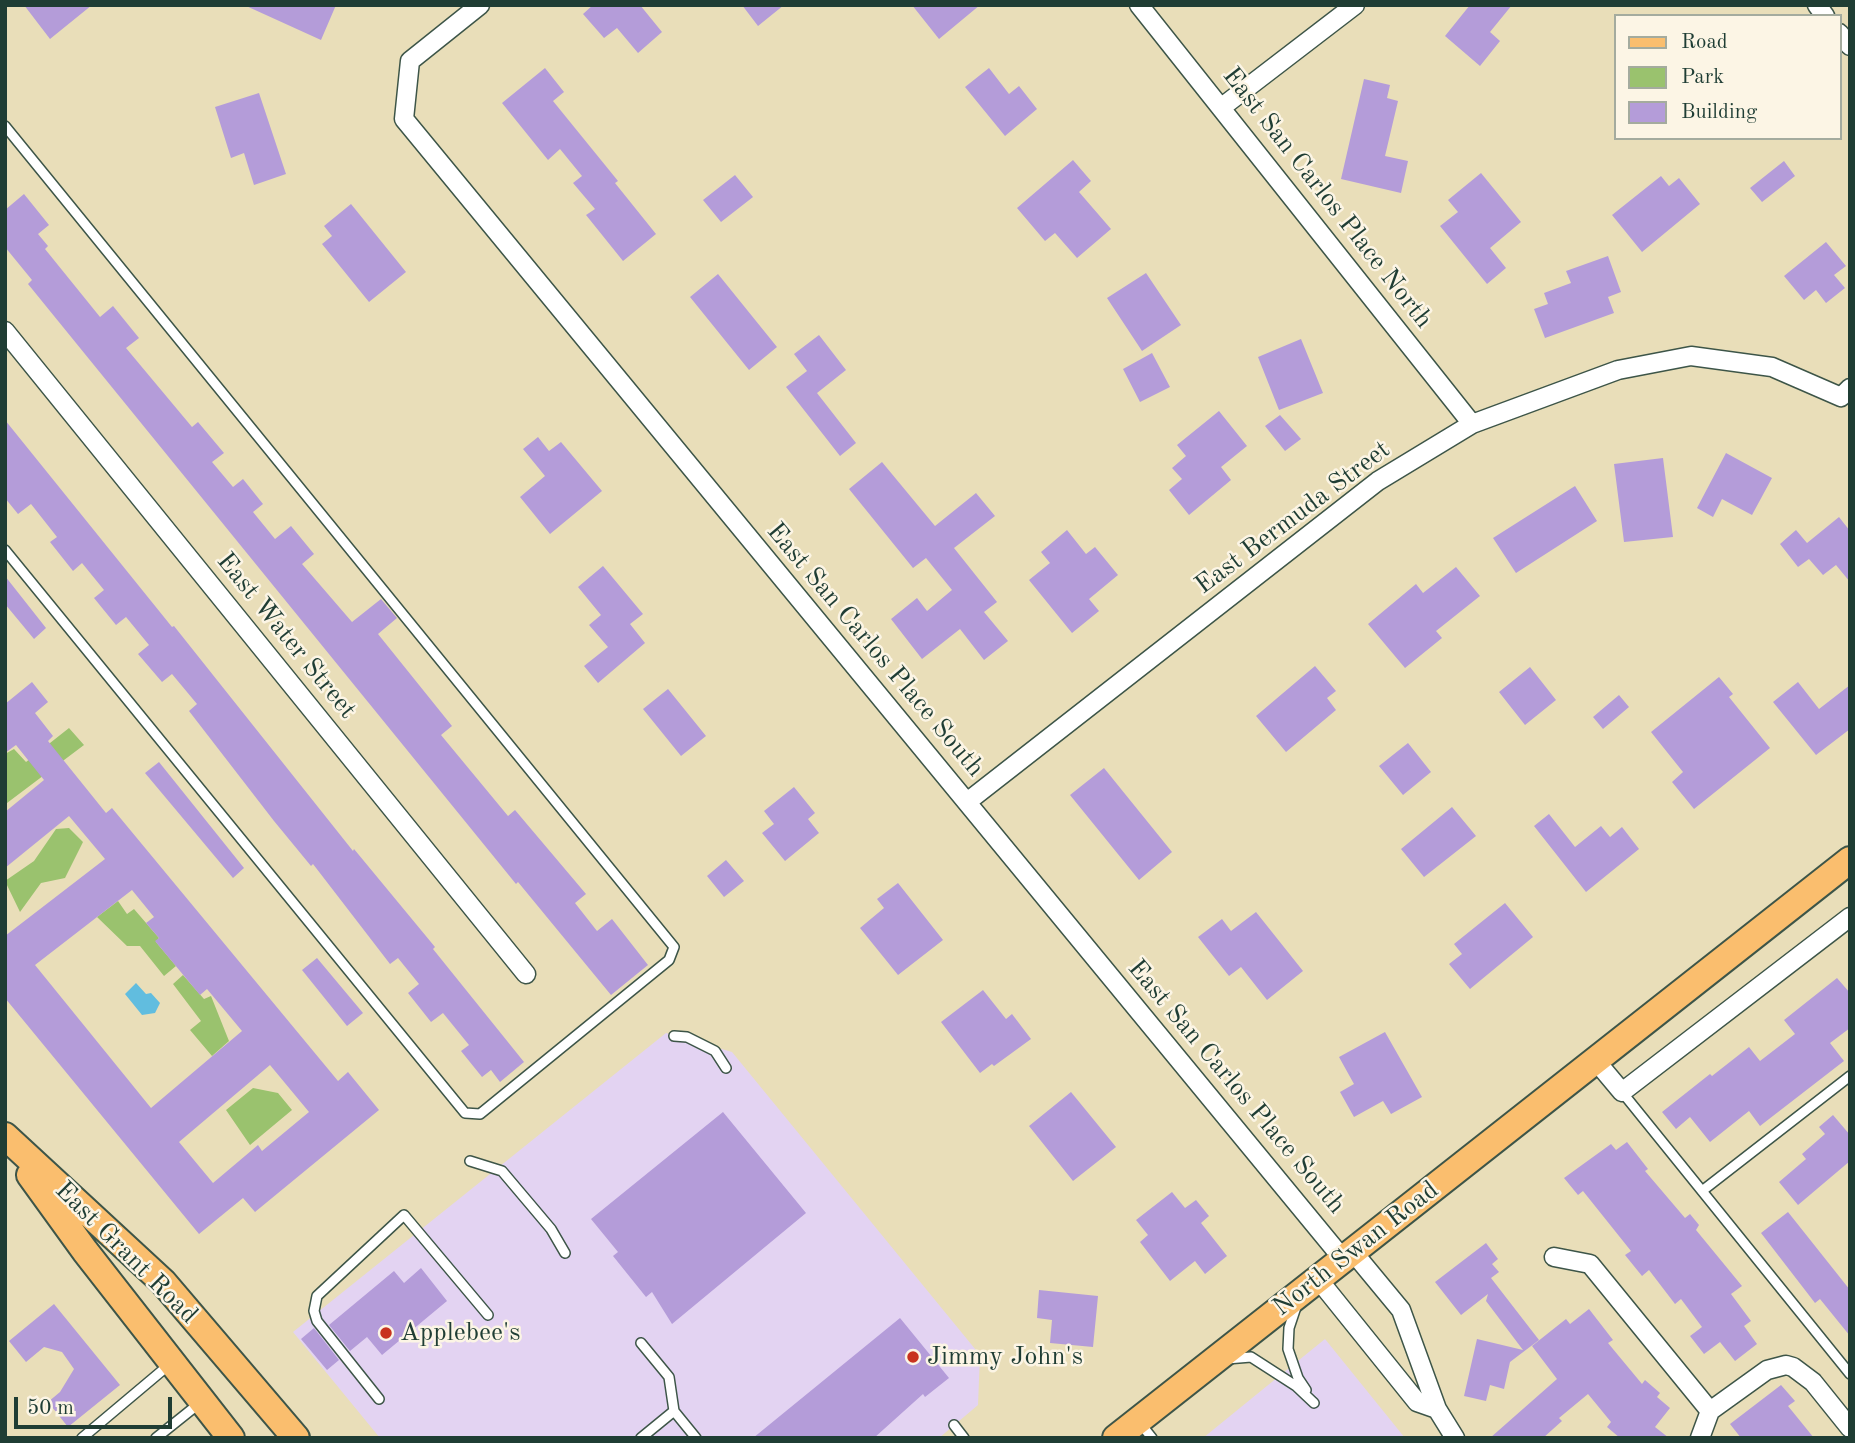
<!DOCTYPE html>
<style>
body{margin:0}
#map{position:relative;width:1855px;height:1443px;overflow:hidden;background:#e9deb9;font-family:"Old Standard TT",serif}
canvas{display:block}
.frame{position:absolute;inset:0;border:7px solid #1f3d34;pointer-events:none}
.legend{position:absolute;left:1614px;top:14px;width:228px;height:126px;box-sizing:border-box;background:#fcf5e5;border:2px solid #a4ab9e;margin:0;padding:9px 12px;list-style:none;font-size:21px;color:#1f3d34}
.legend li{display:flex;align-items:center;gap:14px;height:35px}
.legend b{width:35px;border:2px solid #a4ab9e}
.scale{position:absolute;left:14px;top:1397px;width:158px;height:32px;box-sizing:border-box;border:4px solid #1f3d34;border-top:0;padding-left:9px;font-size:21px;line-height:24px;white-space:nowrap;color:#1f3d34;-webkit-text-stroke:5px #fcf5e5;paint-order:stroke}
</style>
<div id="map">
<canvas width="1855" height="1443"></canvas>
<div class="frame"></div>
<ul class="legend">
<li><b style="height:9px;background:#fabe6e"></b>Road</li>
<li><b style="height:19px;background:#9ac26e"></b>Park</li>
<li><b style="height:19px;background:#b49cd9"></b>Building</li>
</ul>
<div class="scale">50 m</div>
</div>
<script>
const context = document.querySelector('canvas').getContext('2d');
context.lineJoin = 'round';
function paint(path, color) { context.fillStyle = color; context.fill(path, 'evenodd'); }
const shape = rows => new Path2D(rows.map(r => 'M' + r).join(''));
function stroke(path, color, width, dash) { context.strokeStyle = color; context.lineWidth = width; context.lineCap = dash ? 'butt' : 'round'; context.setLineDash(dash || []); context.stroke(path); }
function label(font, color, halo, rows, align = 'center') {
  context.font = font + ' "Old Standard TT",serif'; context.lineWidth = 5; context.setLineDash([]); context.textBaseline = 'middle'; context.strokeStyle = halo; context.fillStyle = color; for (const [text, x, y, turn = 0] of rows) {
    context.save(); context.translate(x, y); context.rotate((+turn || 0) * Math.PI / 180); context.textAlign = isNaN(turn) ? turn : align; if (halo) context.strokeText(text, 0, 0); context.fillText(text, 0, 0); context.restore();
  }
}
paint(shape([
 [666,1033,732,1052,980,1355,978,1405,939,1438,380,1438,293,1332],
 [1325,1339,1405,1438,1203,1438,1262,1390]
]), '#e3d3f2');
paint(shape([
 [69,728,84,745,7,803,5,754,14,749,26,762],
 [69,828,83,842,65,878,41,883,20,912,5,881,34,861,56,829],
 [118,901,127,914,134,909,159,938,156,942,176,966,164,976,140,946,127,946,97,917],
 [183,975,204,999,211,996,229,1041,212,1056,190,1030,201,1021,173,984],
 [253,1088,278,1093,292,1110,250,1145,226,1110]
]), '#9ac26e');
paint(shape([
 [136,983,146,994,151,993,160,1003,155,1013,142,1015,125,994]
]), '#61bddf');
paint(shape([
 [24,5,92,5,50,39],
 [244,5,336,5,321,40],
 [593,5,640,5,662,32,638,53,617,28,604,38,583,14],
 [742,5,784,5,758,26],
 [912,5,980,5,939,39],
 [1470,5,1512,5,1490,32,1500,41,1480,66,1445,36],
 [545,68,564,92,553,101,618,181,615,183,656,234,623,261,586,215,595,209,573,183,582,176,560,149,548,160,502,103],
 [989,68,1009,94,1019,86,1037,109,1005,136,965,87],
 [1364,79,1390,85,1387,98,1398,101,1385,156,1408,161,1401,193,1341,179],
 [259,93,286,174,254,185,244,153,231,158,215,107],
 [1073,160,1091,181,1079,192,1111,229,1077,258,1055,233,1045,241,1017,208],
 [1784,161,1795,176,1762,202,1750,188],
 [1481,173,1521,222,1490,248,1506,268,1487,284,1440,226,1458,212,1448,200],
 [735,175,753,197,721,222,703,200],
 [1661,176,1669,186,1679,178,1700,204,1642,252,1612,215],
 [24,194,49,225,38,234,48,246,45,249,100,317,113,306,139,338,126,348,192,427,198,422,224,453,212,462,233,487,243,479,263,504,253,512,275,539,291,526,314,554,302,564,352,622,381,599,397,618,378,634,452,726,441,735,508,816,515,810,586,894,575,903,597,931,612,919,648,965,611,995,518,882,516,884,28,284,32,280,5,247,5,210],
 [351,204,406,272,369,302,322,244,332,236,324,226],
 [1826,242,1846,266,1834,275,1845,288,1826,303,1816,290,1804,300,1784,276],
 [1608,256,1621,292,1608,297,1614,313,1545,338,1534,309,1548,304,1544,293,1571,283,1566,271],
 [1146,273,1181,325,1142,351,1107,298],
 [718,274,777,347,749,370,690,297],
 [819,335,846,370,817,393,856,443,840,456,786,387,807,371,794,354],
 [1301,339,1323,393,1279,410,1258,357],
 [1152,353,1170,387,1140,402,1123,369],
 [1219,411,1247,446,1221,467,1231,480,1189,515,1169,490,1182,479,1172,468,1186,456,1177,445],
 [1280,415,1301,439,1285,451,1265,426],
 [5,420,172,627,174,626,353,851,354,849,435,947,433,949,524,1062,500,1082,491,1070,482,1077,461,1051,469,1045,443,1013,431,1022,408,993,419,984,398,958,390,964,313,864,311,866,274,821,189,711,197,704,172,674,162,682,138,654,149,645,126,617,116,625,94,598,104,590,82,563,73,571,50,542,57,537,31,504,18,514,5,498],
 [538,437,549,451,561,442,602,491,550,534,520,497,545,476,523,449],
 [1726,453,1772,478,1752,515,1722,499,1713,517,1697,508],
 [1663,458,1673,537,1624,542,1614,464],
 [882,462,935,526,976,493,995,516,954,548,997,602,984,612,1008,641,984,660,960,629,922,659,891,619,917,598,927,611,952,590,926,558,913,568,849,489],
 [1575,486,1597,521,1516,573,1493,538],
 [1839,517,1850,531,1850,582,1836,565,1823,575,1809,559,1798,567,1780,544,1796,530,1807,543],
 [1067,530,1086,554,1095,547,1118,575,1089,599,1099,611,1072,633,1029,580,1050,563,1041,552],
 [603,566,643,614,630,624,645,643,598,683,584,666,608,647,589,625,601,615,578,587],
 [1456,567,1480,596,1436,631,1442,638,1405,668,1368,624,1416,584,1423,593],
 [5,576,46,628,34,639,5,604],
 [1315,666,1336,691,1327,698,1336,710,1286,752,1256,716],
 [1530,667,1556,700,1525,725,1499,692],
 [1719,677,1733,694,1729,697,1770,748,1694,809,1672,782,1683,772,1651,732],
 [32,682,48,702,35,713,53,736,48,741,106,813,112,808,338,1081,348,1072,379,1110,255,1212,243,1198,199,1234,5,998,5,936,105,859,69,816,5,868,5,812,44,780,16,745,5,753,5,704],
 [132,890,154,917,146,923,159,938,155,941,200,995,207,989,242,1031,151,1108,35,965],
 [270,1065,309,1112,262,1151,258,1145,213,1183,179,1142],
 [1798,682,1819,709,1850,685,1850,729,1816,755,1773,702],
 [668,689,706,736,681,756,643,709],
 [1619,695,1629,707,1603,729,1593,717],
 [1408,743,1431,772,1403,795,1379,766],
 [159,762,244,868,233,878,145,773],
 [1104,768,1172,852,1139,880,1070,795],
 [794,787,815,813,808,819,819,833,785,861,762,833,774,824,764,811],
 [1452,807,1476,836,1424,877,1401,849],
 [1549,814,1575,847,1601,826,1610,837,1622,827,1639,849,1586,892,1534,826],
 [726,860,744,881,724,897,707,876],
 [898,883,943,940,898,975,860,928,884,908,877,899],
 [1505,903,1533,937,1470,989,1449,964,1462,954,1454,944],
 [1256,912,1303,971,1267,1000,1241,967,1229,976,1198,937,1222,919,1231,931],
 [317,958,363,1013,347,1026,302,970],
 [1837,978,1850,993,1850,1028,1830,1043,1844,1061,1760,1126,1749,1111,1710,1142,1690,1117,1676,1129,1662,1112,1710,1074,1712,1076,1749,1047,1760,1061,1795,1034,1784,1020],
 [983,990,1006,1019,1012,1014,1031,1039,994,1066,992,1064,980,1073,941,1022],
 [1385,1032,1422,1097,1391,1114,1383,1101,1354,1117,1340,1092,1354,1084,1339,1057],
 [1071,1092,1116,1147,1073,1181,1029,1126],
 [723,1112,806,1213,672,1324,652,1292,646,1297,613,1256,618,1252,591,1219],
 [1833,1115,1850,1135,1850,1161,1798,1205,1779,1182,1806,1159,1802,1154,1825,1134,1819,1127],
 [1627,1142,1648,1169,1645,1171,1685,1218,1690,1214,1699,1225,1696,1230,1742,1286,1731,1294,1751,1321,1744,1326,1757,1344,1735,1361,1720,1342,1704,1354,1690,1336,1702,1327,1681,1299,1675,1304,1649,1270,1642,1276,1625,1255,1631,1251,1583,1191,1578,1195,1564,1178,1611,1144,1616,1150],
 [1172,1192,1185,1208,1196,1200,1209,1216,1201,1223,1227,1256,1205,1274,1195,1261,1170,1281,1140,1242,1148,1235,1136,1220],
 [1788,1212,1850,1290,1850,1336,1820,1299,1815,1303,1761,1233],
 [1486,1243,1498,1259,1492,1264,1499,1272,1491,1278,1539,1340,1510,1362,1504,1389,1490,1385,1486,1401,1464,1396,1477,1339,1523,1350,1486,1301,1488,1294,1461,1315,1435,1282],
 [421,1268,447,1301,382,1355,367,1337,350,1351,329,1325,394,1271,404,1283],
 [1039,1290,1098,1296,1093,1347,1050,1343,1052,1320,1037,1318],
 [54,1304,120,1385,68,1427,48,1402,60,1392,74,1369,62,1352,44,1347,26,1362,9,1341],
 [1589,1309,1613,1340,1608,1343,1642,1384,1645,1380,1660,1393,1657,1397,1670,1408,1655,1427,1669,1438,1620,1438,1607,1427,1611,1422,1588,1394,1559,1418,1562,1421,1543,1438,1490,1438,1557,1379,1532,1346,1566,1319,1570,1324],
 [900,1318,949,1378,925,1397,923,1394,874,1438,753,1438],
 [314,1328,339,1360,327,1370,301,1339],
 [1781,1385,1795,1401,1788,1406,1814,1438,1741,1438,1730,1424]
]), '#b49cd9');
const service = shape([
 [5,126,674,947,669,960,480,1114,465,1113,5,550],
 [674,1036,687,1037,715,1051,726,1068],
 [1622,1092,1850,1374],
 [470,1161,502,1171,551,1229,565,1253],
 [1702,1191,1850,1076],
 [1297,1304,1289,1328,1288,1349,1298,1378,1306,1390],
 [641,1343,669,1377,674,1411,696,1438],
 [1227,1359,1251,1357,1296,1386,1314,1403],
 [379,1399,317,1321,314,1311,317,1296,404,1215,488,1315],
 [1140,1423,1152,1438],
 [954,1425,964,1438],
 [82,1438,170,1364],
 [156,1438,201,1402],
 [641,1438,674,1411]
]);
const minor = shape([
 [480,5,410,61,404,119,1343,1259],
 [1139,5,1472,424],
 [1817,5,1825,16],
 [1839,33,1850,46],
 [1222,107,1355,5],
 [5,331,526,974],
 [967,802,1378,481,1472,424,1618,370,1691,356,1772,367,1841,397,1850,388],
 [1596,1061,1622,1092,1850,917],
 [1353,1252,1401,1310,1437,1409,1455,1438],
 [1554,1257,1590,1264,1710,1411,1700,1438],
 [1318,1279,1417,1402,1437,1409],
 [1710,1411,1767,1370,1786,1365,1793,1367,1813,1382,1850,1428]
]);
const primary = shape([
 [5,1136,163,1282,296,1438],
 [30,1175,85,1251,231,1438],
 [1116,1438,1850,860]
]);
stroke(service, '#3d5548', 12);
stroke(minor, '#3d5548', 21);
stroke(primary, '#3d5548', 30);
stroke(service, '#fff', 9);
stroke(minor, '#fff', 18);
stroke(primary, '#fabe6e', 26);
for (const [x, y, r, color] of [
 [386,1333,7,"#c8321e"],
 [913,1357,7,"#c8321e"]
]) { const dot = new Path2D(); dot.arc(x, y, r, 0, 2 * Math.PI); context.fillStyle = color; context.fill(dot); stroke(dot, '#fcf5e5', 2.5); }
label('26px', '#1f3d34', '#fcf5e5', [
 ["East San Carlos Place North",1327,198,52],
 ["East Bermuda Street",1293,518,-37],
 ["East Water Street",286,636,51],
 ["East San Carlos Place South",875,650,50],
 ["East San Carlos Place South",1236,1087,50],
 ["North Swan Road",1356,1249,-38],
 ["East Grant Road",126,1253,45]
]);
label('26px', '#1f3d34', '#fcf5e5', [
 ["Applebee's",400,1333],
 ["Jimmy John's",927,1357]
], 'left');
</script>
